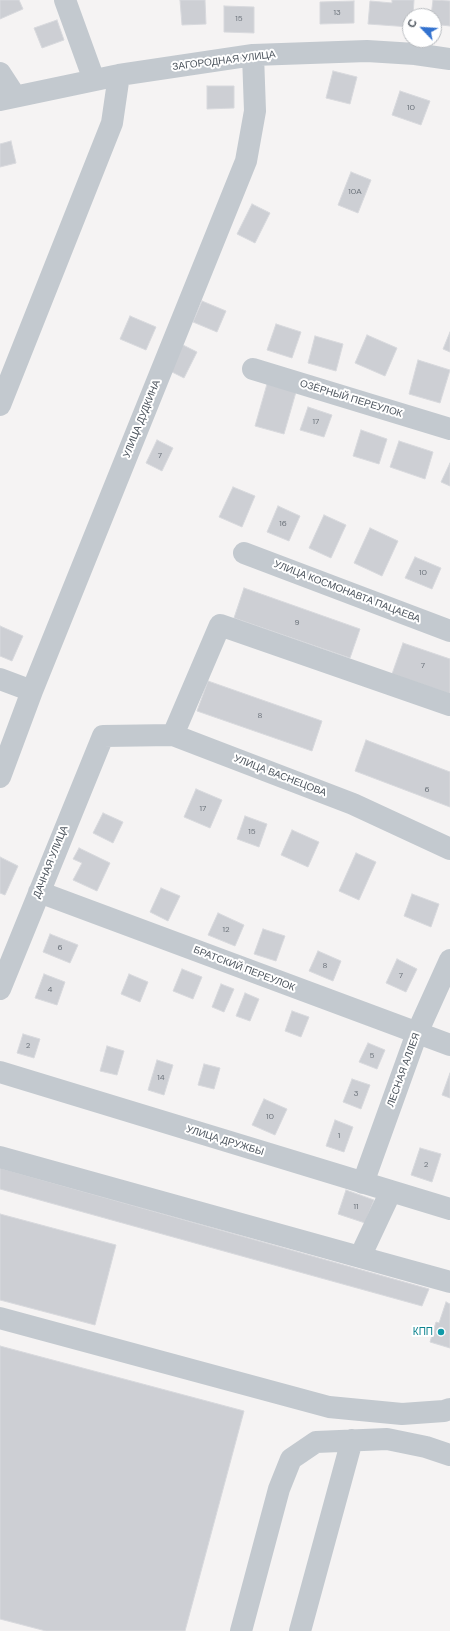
<!DOCTYPE html>
<meta charset="utf-8">
<style>
body{margin:0}
#map{position:relative;width:450px;height:1631px;overflow:hidden;background:#f5f3f3;font-family:"DM Sans",sans-serif}
canvas{display:block}
.north{position:absolute;left:402px;top:8px;width:40px;height:40px;box-sizing:border-box;background:#fff;border:1px solid #b8bbbf;border-radius:50%;rotate:295deg;font-size:11px;font-weight:700;line-height:16px;text-align:center;color:#4d555e}
.north::after{content:'';display:block;margin:auto;width:14px;height:18px;background:#3372cf;clip-path:polygon(50% 0,100% 100%,50% 72%,0 100%)}
</style>
<div id="map">
<canvas width="450" height="1631"></canvas>
<div class="north">С</div>
</div>
<script>
const context = document.querySelector('canvas').getContext('2d');
context.lineJoin = 'round';
function paint(path, color) { context.fillStyle = color; context.fill(path, 'evenodd'); }
const shape = rows => new Path2D(rows.map(r => 'M' + r).join(''));
function stroke(path, color, width, dash) { context.strokeStyle = color; context.lineWidth = width; context.lineCap = dash ? 'butt' : 'round'; context.setLineDash(dash || []); context.stroke(path); }
function label(font, color, halo, rows, align = 'center') {
  context.font = font + ' "DM Sans",sans-serif'; context.lineWidth = 4; context.setLineDash([]); context.textBaseline = 'middle'; context.strokeStyle = halo; context.fillStyle = color; for (const [text, x, y, turn = 0] of rows) {
    context.save(); context.translate(x, y); context.rotate((+turn || 0) * Math.PI / 180); context.textAlign = isNaN(turn) ? turn : align; if (halo) context.strokeText(text, 0, 0); context.fillText(text, 0, 0); context.restore();
  }
}
const building = shape([
 [0,0,19,0,23,9,0,19,0,0],
 [180,0,205,0,206,24,182,25,180,0],
 [392,0,414,0,413,16,410,16,410,27,368,24,370,1,392,3,392,0],
 [433,0,450,1,450,26,441,25,440,31,434,30,434,16,431,16,433,0],
 [354,1,354,23,320,24,320,2,354,1],
 [224,6,254,7,254,33,224,32,224,6],
 [57,20,64,40,42,48,34,28,57,20],
 [333,71,357,77,350,104,326,98,333,71],
 [207,86,234,86,234,108,207,109,207,86],
 [400,91,430,101,421,125,392,115,400,91],
 [11,141,16,163,0,167,0,144,11,141],
 [351,172,371,180,358,213,338,205,351,172],
 [252,204,270,213,255,243,237,234,252,204],
 [202,301,226,311,217,332,193,322,202,301],
 [130,316,156,327,146,350,120,339,130,316],
 [276,324,301,332,292,358,267,350,276,324],
 [450,332,450,352,443,349,450,332],
 [367,335,397,348,385,376,355,363,367,335],
 [315,336,343,344,336,371,308,363,315,336],
 [181,344,197,352,184,378,168,370,181,344],
 [418,360,450,370,440,403,409,394,418,360],
 [267,384,296,392,284,434,255,426,267,384],
 [308,407,332,415,324,437,300,430,308,407],
 [361,430,387,439,379,464,353,456,361,430],
 [157,440,173,448,162,471,146,463,157,440],
 [399,441,433,452,425,479,390,467,399,441],
 [450,463,450,486,441,482,450,463],
 [233,487,255,496,242,527,219,517,233,487],
 [278,506,300,516,289,541,267,532,278,506],
 [324,515,346,525,331,558,309,548,324,515],
 [370,528,398,541,382,576,354,563,370,528],
 [415,557,441,568,432,589,405,578,415,557],
 [244,588,360,629,350,658,234,618,244,588],
 [0,626,23,636,12,661,0,656,0,626],
 [403,643,450,659,450,694,392,674,403,643],
 [208,681,322,721,312,751,197,711,208,681],
 [366,740,450,772,450,807,355,771,366,740],
 [196,789,222,800,210,828,184,817,196,789],
 [103,813,123,822,113,843,93,833,103,813],
 [245,816,267,824,259,847,237,839,245,816],
 [292,830,319,842,308,867,281,855,292,830],
 [79,848,110,863,97,891,73,880,82,863,73,859,79,848],
 [356,853,376,862,359,900,339,891,356,853],
 [0,857,18,866,5,895,0,893,0,857],
 [161,888,180,896,168,921,150,912,161,888],
 [412,894,439,904,431,927,404,916,412,894],
 [218,913,244,925,235,946,208,935,218,913],
 [263,929,285,936,276,961,254,954,263,929],
 [50,934,78,945,70,963,43,952,50,934],
 [318,951,341,961,333,981,309,971,318,951],
 [397,959,417,969,406,992,386,983,397,959],
 [182,969,202,977,193,999,173,991,182,969],
 [44,974,65,982,57,1005,35,998,44,974],
 [129,974,148,982,140,1002,121,994,129,974],
 [221,984,234,989,224,1012,212,1007,221,984],
 [245,993,259,999,250,1021,236,1016,245,993],
 [292,1011,309,1017,301,1037,285,1031,292,1011],
 [23,1034,40,1039,34,1058,17,1053,23,1034],
 [368,1043,385,1050,377,1069,359,1062,368,1043],
 [107,1046,124,1051,117,1075,100,1071,107,1046],
 [157,1060,173,1065,164,1095,148,1090,157,1060],
 [204,1064,220,1068,214,1089,198,1085,204,1064],
 [450,1073,450,1098,442,1095,450,1073],
 [352,1079,370,1085,361,1109,343,1102,352,1079],
 [264,1099,287,1109,275,1135,252,1125,264,1099],
 [335,1120,353,1127,344,1152,326,1146,335,1120],
 [420,1148,441,1154,432,1182,411,1175,420,1148],
 [0,1168,429,1289,422,1306,0,1189,0,1168],
 [346,1190,374,1200,365,1223,338,1214,346,1190],
 [0,1214,116,1245,95,1325,0,1300,0,1214],
 [446,1302,450,1304,450,1348,430,1342,436,1322,439,1323,446,1302],
 [0,1346,244,1411,185,1631,46,1631,0,1619,0,1346]
]);
paint(building, '#cdcfd4');
stroke(building, '#d8d9dd', 1);
stroke(shape([
 [65,0,94,80],
 [0,73,15,96],
 [0,100,119,75,253,55,367,51,415,54,450,59],
 [253,369,450,429],
 [0,405,112,123,119,75],
 [244,553,450,631],
 [0,679,32,691],
 [173,735,220,625,450,705],
 [0,777,32,691,246,161,255,111,253,55],
 [39,892,450,1045],
 [0,989,103,736,173,735,353,804,450,849],
 [0,1072,450,1209],
 [0,1157,360,1257],
 [363,1183,417,1033,450,960],
 [391,1191,360,1257,450,1282],
 [0,1318,329,1407,402,1414,444,1411,450,1409],
 [241,1631,279,1489,291,1459,316,1442,387,1439,426,1447,450,1455],
 [300,1631,352,1440]
]), '#c3c9cf', 22);
for (const [x, y, r, color] of [
 [441,1332,4,"#0f9aa8"]
]) { const dot = new Path2D(); dot.arc(x, y, r, 0, 2 * Math.PI); context.fillStyle = color; context.fill(dot); stroke(dot, '#fff', 1.5); }
label('8px', '#6d747c', null, [
 ["13",337,13],
 ["15",239,19],
 ["10",411,108],
 ["10А",355,192],
 ["17",316,422],
 ["7",160,456],
 ["16",283,524],
 ["10",423,573],
 ["9",297,623],
 ["7",423,666],
 ["8",260,716],
 ["6",427,790],
 ["17",203,809],
 ["15",252,832],
 ["12",226,930],
 ["6",60,948],
 ["8",325,966],
 ["7",401,976],
 ["4",50,990],
 ["2",28,1046],
 ["5",372,1056],
 ["14",161,1078],
 ["3",356,1094],
 ["10",270,1117],
 ["1",339,1136],
 ["2",426,1165],
 ["11",356,1207]
]);
label('10px', '#4d555e', '#fff', [
 ["ЗАГОРОДНАЯ УЛИЦА",224,61,-7],
 ["ОЗЁРНЫЙ ПЕРЕУЛОК",351,399,17],
 ["УЛИЦА ДУДКИНА",142,419,-68],
 ["УЛИЦА КОСМОНАВТА ПАЦАЕВА",347,592,21],
 ["УЛИЦА ВАСНЕЦОВА",280,776,21],
 ["ДАЧНАЯ УЛИЦА",51,862,-68],
 ["БРАТСКИЙ ПЕРЕУЛОК",244,969,21],
 ["ЛЕСНАЯ АЛЛЕЯ",404,1070,-70],
 ["УЛИЦА ДРУЖБЫ",225,1141,17]
]);
label('10px', '#0d838f', '#fff', [
 ["КПП",433,1332]
], 'right');
</script>
